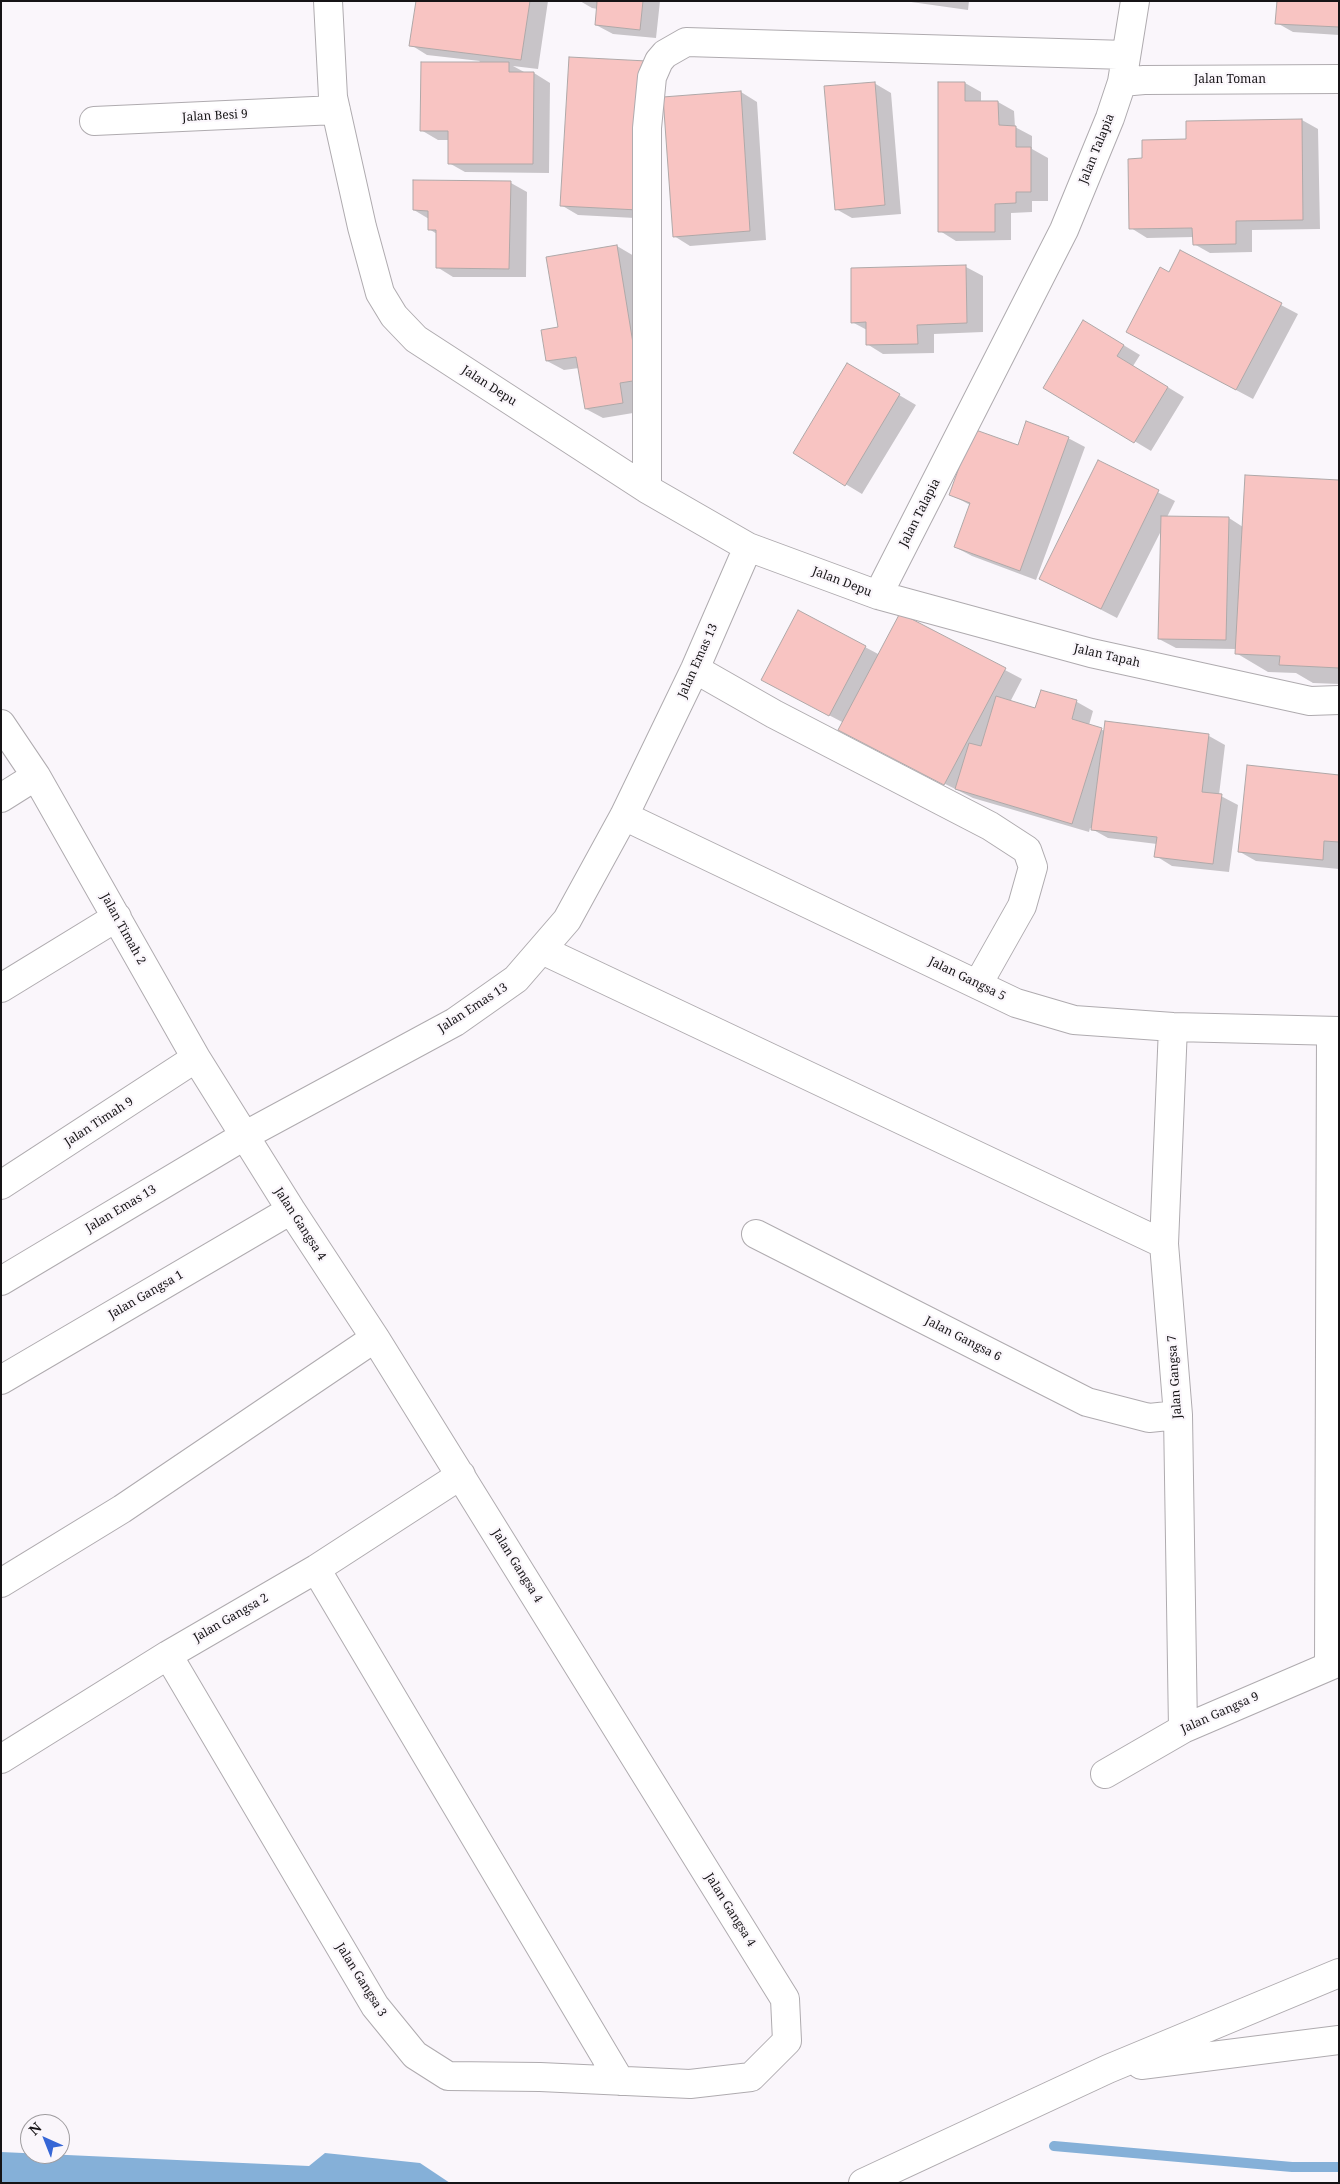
<!DOCTYPE html>
<style>
body{margin:0}
#map{position:relative;width:1340px;height:2184px;overflow:hidden;background:#faf6fb;font-family:"Noto Serif",serif}
canvas{display:block}
.frame{position:absolute;inset:0;border:2px solid #161416;pointer-events:none}
.north{position:absolute;left:20px;top:2114px;width:50px;height:50px;box-sizing:border-box;background:#faf6fb;border:1px solid #9f9c9f;border-radius:50%;rotate:316deg;font-size:14px;font-weight:700;line-height:20px;text-align:center;color:#161416}
.north::after{content:'';display:block;margin:auto;width:18px;height:22px;background:#3666d6;clip-path:polygon(50% 0,100% 100%,50% 72%,0 100%)}
</style>
<div id="map">
<canvas width="1340" height="2184"></canvas>
<div class="frame"></div>
<div class="north">N</div>
</div>
<script>
const context = document.querySelector('canvas').getContext('2d');
context.lineJoin = 'round';
function paint(path, color) { context.fillStyle = color; context.fill(path, 'evenodd'); }
const shape = rows => new Path2D(rows.map(r => 'M' + r).join(''));
function stroke(path, color, width, dash) { context.strokeStyle = color; context.lineWidth = width; context.lineCap = dash ? 'butt' : 'round'; context.setLineDash(dash || []); context.stroke(path); }
function label(font, color, halo, rows, align = 'center') {
  context.font = font + ' "Noto Serif",serif'; context.lineWidth = 4.5; context.setLineDash([]); context.textBaseline = 'middle'; context.strokeStyle = halo; context.fillStyle = color; for (const [text, x, y, turn = 0] of rows) {
    context.save(); context.translate(x, y); context.rotate((+turn || 0) * Math.PI / 180); context.textAlign = isNaN(turn) ? turn : align; if (halo) context.strokeText(text, 0, 0); context.fillText(text, 0, 0); context.restore();
  }
}
paint(shape([
 [1,2152,309,2166,325,2153,420,2163,450,2183,1,2183]
]), '#85b0d8');
paint(shape([
 [417,1,548,1,538,69,513,66,526,73,534,73,550,83,549,173,465,172,449,163,449,140,438,140,421,130,480,61,427,55,411,45],
 [580,1,660,1,656,38,613,34,596,25,598,9,592,8],
 [904,1,969,1,968,10],
 [1339,1,1339,35,1293,32,1277,23],
 [570,58,654,219,578,215,561,205],
 [874,83,891,93,901,214,852,218,836,209],
 [965,83,981,92,981,102,998,102,1014,111,1015,127,1032,136,1032,149,1048,158,1048,201,1032,201,1032,212,1011,213,1011,240,956,241,940,231],
 [741,92,757,102,766,240,690,246,674,236],
 [1302,120,1318,129,1320,229,1252,230,1252,252,1210,253,1194,244,1194,237,1147,238,1131,228,1143,160,1187,140],
 [511,183,527,192,526,277,453,277,437,267,437,234,429,229,429,219,414,210],
 [617,246,634,256,639,412,603,418,586,409,579,368,564,370,547,361,559,328],
 [1181,252,1298,314,1253,399,1144,341],
 [966,267,983,276,983,332,934,334,934,353,883,354,867,344,867,330,852,322,852,269],
 [1100,331,1140,355,1133,366,1184,397,1151,451,1044,387],
 [848,365,916,405,862,494,794,453],
 [1068,438,1085,447,1036,580,972,556,955,547,970,505,950,494,1019,446],
 [1098,462,1175,501,1167,517,1229,518,1243,527,1339,481,1339,684,1313,683,1296,673,1268,672,1236,653,1236,649,1176,648,1159,639,1162,529,1117,618,1040,578],
 [799,612,880,655,901,615,1022,679,1010,702,1036,710,1042,691,1077,702,1093,711,1089,725,1105,731,1209,736,1225,745,1219,795,1238,805,1229,872,1172,866,1156,856,1157,844,1108,838,1090,828,1089,832,973,798,856,739,844,723,779,689],
 [1339,776,1339,869,1256,861,1240,852]
]), '#0003');
stroke(shape([
 [1054,2146,1292,2167,1339,2167]
]), '#85b0d8', 10);
const building = shape([
 [416,1,530,1,521,60,409,46,416,1],
 [594,1,643,1,640,30,595,25,597,2,594,1],
 [1277,1,1339,1,1339,27,1275,24,1277,1],
 [569,57,647,61,638,210,560,206,569,57],
 [421,62,509,62,509,72,534,72,533,164,448,164,448,131,420,131,421,62],
 [875,82,885,205,835,210,824,86,875,82],
 [938,82,965,82,965,101,998,101,999,125,1016,126,1016,147,1031,147,1031,192,1016,192,1016,203,995,204,995,232,938,232,938,82],
 [741,91,750,231,673,237,663,97,741,91],
 [1302,119,1303,220,1236,221,1236,244,1193,245,1192,228,1129,229,1128,159,1142,158,1142,140,1186,139,1186,121,1302,119],
 [413,180,511,181,509,269,436,268,436,230,428,230,428,211,413,210,413,180],
 [617,245,639,380,620,383,623,403,585,409,576,357,546,361,541,330,558,327,546,257,617,245],
 [1180,250,1282,303,1236,390,1126,332,1160,267,1169,272,1180,250],
 [966,265,967,323,917,325,918,344,866,345,866,322,851,323,851,268,966,265],
 [1083,320,1124,345,1117,356,1168,387,1134,443,1043,388,1083,320],
 [847,363,900,394,845,486,793,453,847,363],
 [1026,421,1069,437,1020,571,954,547,970,503,949,495,973,429,1018,445,1026,421],
 [1098,460,1159,490,1101,609,1039,579,1098,460],
 [1245,475,1339,480,1339,668,1279,665,1280,656,1235,654,1245,475],
 [1161,516,1229,517,1226,640,1158,639,1161,516],
 [798,610,866,646,829,716,761,680,798,610],
 [900,613,1006,668,944,785,838,730,900,613],
 [1041,690,1077,700,1072,719,1102,728,1072,824,955,789,969,743,981,746,996,696,1035,708,1041,690],
 [1105,721,1209,734,1202,792,1222,794,1213,864,1154,857,1157,837,1091,830,1105,721],
 [1247,765,1339,775,1339,842,1324,841,1323,860,1238,852,1247,765]
]);
paint(building, '#f8c4c2');
stroke(building, '#afa8a8', 1);
const minor = shape([
 [328,1,333,97,362,227,380,293,394,316,416,339,647,489,748,547,878,595,1091,653,1310,701,1339,700],
 [1122,82,1144,80,1339,79],
 [94,121,336,110],
 [647,489,647,128,652,77,659,61,665,54,686,42,1126,55],
 [878,595,1064,230,1110,118,1122,82,1135,1],
 [695,669,774,714,990,826,1027,850,1033,867,1022,906,978,984],
 [1,724,36,776,196,1058,291,1210,375,1338,785,1999,787,2041,751,2077,690,2084,540,2077,448,2076,415,2055,375,2006,168,1655],
 [1,798,36,776],
 [624,816,1016,1003,1074,1020,1173,1027,1339,1031],
 [542,950,1164,1244],
 [1,988,117,917],
 [1173,1027,1164,1244,1178,1415,1183,1729],
 [1,1185,196,1058],
 [756,1234,1087,1402,1149,1418,1178,1415],
 [1,1281,244,1136,455,1022,516,979,567,920,624,816,695,669,748,547],
 [1,1380,291,1210],
 [316,1569,620,2081],
 [1,1583,122,1509,375,1338],
 [1329,1666,1331,1031],
 [1,1759,168,1655,316,1569,461,1475],
 [1105,1774,1183,1729,1339,1662],
 [1141,2065,1339,2040],
 [863,2183,1108,2069,1339,1973]
]);
stroke(minor, '#afabaf', 30);
stroke(minor, '#fff', 28);
label('12px', '#161416', '#faf6fb', [
 ["Jalan Toman",1230,80],
 ["Jalan Besi 9",215,116,-3],
 ["Jalan Talapia",1097,149,-68],
 ["Jalan Depu",489,386,33],
 ["Jalan Talapia",920,513,-63],
 ["Jalan Depu",842,582,21],
 ["Jalan Tapah",1107,656,13],
 ["Jalan Emas 13",698,661,-66],
 ["Jalan Timah 2",123,929,61],
 ["Jalan Gangsa 5",967,979,26],
 ["Jalan Emas 13",473,1008,-33],
 ["Jalan Timah 9",99,1122,-33],
 ["Jalan Emas 13",121,1209,-31],
 ["Jalan Gangsa 4",300,1224,57],
 ["Jalan Gangsa 1",146,1295,-30],
 ["Jalan Gangsa 6",963,1339,27],
 ["Jalan Gangsa 7",1175,1377,-94],
 ["Jalan Gangsa 4",517,1566,58],
 ["Jalan Gangsa 2",231,1618,-30],
 ["Jalan Gangsa 9",1220,1713,-24],
 ["Jalan Gangsa 4",730,1910,58],
 ["Jalan Gangsa 3",361,1980,58]
]);
</script>
